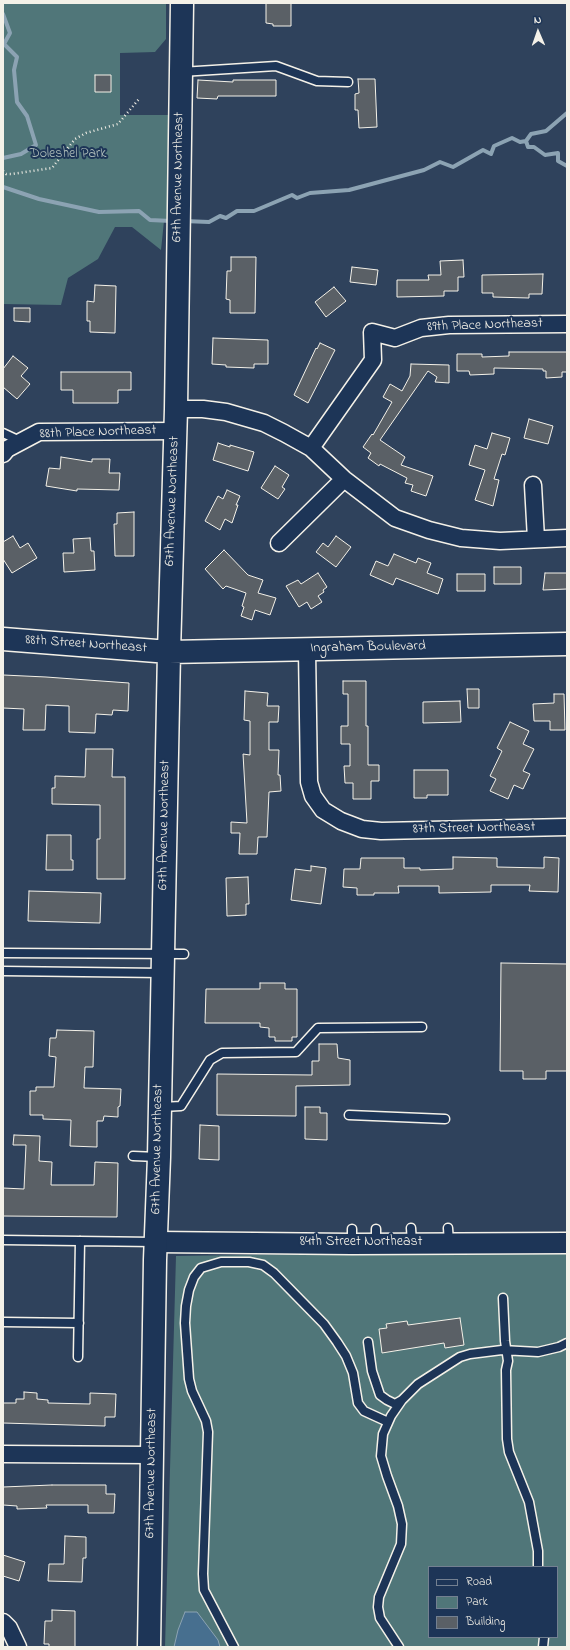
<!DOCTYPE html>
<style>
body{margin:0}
#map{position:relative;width:570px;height:1650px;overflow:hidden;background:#2f425c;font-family:"Indie Flower",sans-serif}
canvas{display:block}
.frame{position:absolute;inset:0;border:4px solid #f4f1e8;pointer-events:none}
.legend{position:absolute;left:428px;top:1566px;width:130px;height:72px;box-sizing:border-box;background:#1d3557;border:1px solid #738091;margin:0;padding:5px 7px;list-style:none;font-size:12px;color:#f4f1e8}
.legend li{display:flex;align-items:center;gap:8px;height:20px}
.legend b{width:20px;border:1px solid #738091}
.north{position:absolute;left:518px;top:12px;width:40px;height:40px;-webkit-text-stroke:3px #1d3557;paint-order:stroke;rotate:358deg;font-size:11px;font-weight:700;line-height:16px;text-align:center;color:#f4f1e8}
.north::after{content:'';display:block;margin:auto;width:14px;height:18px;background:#f4f1e8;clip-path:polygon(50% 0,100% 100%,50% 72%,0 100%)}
</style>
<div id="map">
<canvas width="570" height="1650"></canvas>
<div class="frame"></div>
<ul class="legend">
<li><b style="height:5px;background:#1d3557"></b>Road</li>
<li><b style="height:11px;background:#507679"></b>Park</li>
<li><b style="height:11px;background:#5a6066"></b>Building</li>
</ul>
<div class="north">N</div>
</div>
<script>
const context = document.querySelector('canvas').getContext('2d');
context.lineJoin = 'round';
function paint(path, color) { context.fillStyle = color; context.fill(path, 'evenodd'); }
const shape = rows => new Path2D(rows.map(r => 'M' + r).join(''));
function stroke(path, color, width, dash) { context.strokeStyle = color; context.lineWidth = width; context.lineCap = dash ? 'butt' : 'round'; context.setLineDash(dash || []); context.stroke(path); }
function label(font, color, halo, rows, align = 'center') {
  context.font = font + ' "Indie Flower",sans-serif'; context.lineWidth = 4; context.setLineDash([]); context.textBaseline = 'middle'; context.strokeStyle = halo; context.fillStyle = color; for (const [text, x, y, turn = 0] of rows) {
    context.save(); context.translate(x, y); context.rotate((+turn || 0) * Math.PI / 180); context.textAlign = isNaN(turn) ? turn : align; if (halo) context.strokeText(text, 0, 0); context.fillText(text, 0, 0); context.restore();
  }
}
paint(shape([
 [3,3,166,3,166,39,155,52,120,53,120,115,168,115,169,221,164,221,161,250,132,227,115,227,98,259,68,278,61,305,3,304],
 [567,1250,567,1647,165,1647,176,1256],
 [429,1567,557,1567,557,1637,429,1637]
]), '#507679');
const water = shape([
 [185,1612,197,1612,218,1640,220,1647,174,1647,178,1630,185,1612]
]);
paint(water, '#476f8f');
stroke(water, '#8ca3b3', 1);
stroke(shape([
 [3,14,10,33,4,44,17,57,14,70,17,102,27,116,36,145,21,154,3,158],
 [526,141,531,134,546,131,567,113],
 [3,187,39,199,99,212,139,211,150,220,171,221],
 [184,221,209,222,220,216,226,218,237,211,254,211,292,195,297,198,310,193,349,190,424,170,440,162,453,167,483,150,491,154,494,146,512,138,520,142,526,141,528,147,534,147,545,155,558,153,558,161,567,166]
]), '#8ca3b3', 4);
const building = shape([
 [266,3,291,3,291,26,273,26,273,24,266,23,266,3],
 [95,75,111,75,111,92,95,92,95,75],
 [358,79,375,79,377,127,359,128,358,110,355,110,355,94,359,93,358,79],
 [198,80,233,82,233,80,276,80,276,96,218,96,217,99,197,98,198,80],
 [231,257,256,257,255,313,230,313,230,300,226,299,227,271,231,271,231,257],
 [463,260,464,277,458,277,458,291,444,291,444,296,397,297,397,280,429,280,428,275,441,275,440,261,463,260],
 [352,267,378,270,376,285,350,282,352,267],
 [543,274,542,294,529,294,529,298,493,297,493,293,482,293,482,275,543,274],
 [95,285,116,286,115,333,90,332,90,321,87,321,87,301,94,302,95,285],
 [334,287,346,301,326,317,315,302,334,287],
 [14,308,30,308,30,322,14,321,14,308],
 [213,338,268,340,268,364,254,364,254,368,226,367,226,365,212,364,213,338],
 [320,343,335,350,308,403,294,395,316,348,317,349,320,343],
 [509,352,567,352,567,372,562,372,562,377,546,378,546,371,543,371,543,369,494,368,494,374,470,375,469,371,457,371,457,354,482,354,482,357,509,356,509,352],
 [13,356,28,368,21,376,30,384,17,399,3,387,3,369,13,356],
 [411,364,449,365,449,383,435,382,437,377,428,371,380,440,405,457,401,465,433,476,426,496,411,491,413,485,405,483,407,478,380,464,379,466,368,458,371,453,363,447,372,434,373,435,392,402,383,397,390,384,402,391,410,376,411,364],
 [61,372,131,372,131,390,118,390,118,403,73,403,73,390,61,390,61,372],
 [529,419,553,426,548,444,524,438,529,419],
 [492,433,510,438,505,455,502,454,494,479,499,480,493,506,475,500,485,470,469,465,475,445,487,449,492,433],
 [218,443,230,447,230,445,254,452,248,471,213,460,218,443],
 [61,457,92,462,92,459,110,459,109,473,120,473,119,490,77,489,77,491,46,486,49,468,60,469,61,457],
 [275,466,289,475,282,487,285,489,278,499,261,488,275,466],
 [227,490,240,496,236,505,238,505,232,523,225,519,220,530,205,521,218,496,223,499,227,490],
 [134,512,134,556,115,556,114,524,117,524,117,513,134,512],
 [13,536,20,548,28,543,37,558,12,573,3,559,3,542,13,536],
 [336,536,351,547,336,567,316,552,323,543,328,547,336,536],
 [90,538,91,551,94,551,95,570,64,572,63,553,74,553,73,539,90,538],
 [224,550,248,575,263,580,258,593,276,598,270,615,255,610,252,620,241,616,244,607,242,606,246,593,226,586,223,589,205,569,224,550],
 [394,554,416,563,418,558,431,563,427,573,443,579,438,594,396,578,393,585,370,575,376,561,388,566,394,554],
 [494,567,521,567,521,584,494,584,494,567],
 [318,573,327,587,323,590,324,592,318,596,322,602,311,609,307,602,299,607,286,586,298,580,301,584,318,573],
 [545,573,567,573,567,589,543,590,545,573],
 [457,574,485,574,485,591,457,591,457,574],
 [3,675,46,677,129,683,128,711,113,710,112,715,96,714,95,733,69,732,69,706,46,705,45,730,23,730,24,709,3,708,3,675],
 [343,681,366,681,366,726,368,726,368,765,379,765,379,781,371,781,371,799,353,799,353,783,345,783,344,766,350,766,350,744,341,744,341,726,348,726,348,694,343,694,343,681],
 [467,689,479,689,479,708,468,708,467,689],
 [245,691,268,693,267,706,279,706,278,722,269,722,269,750,279,750,278,775,280,775,281,791,269,792,267,837,258,837,257,854,239,854,240,833,231,833,231,822,247,823,243,754,250,755,250,721,244,720,245,691],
 [554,694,564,694,565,730,550,730,550,721,534,721,533,704,554,703,554,694],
 [460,701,461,722,423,723,423,702,460,701],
 [510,722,529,731,523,744,534,749,523,771,530,774,523,789,514,785,508,799,490,791,496,779,490,776,502,751,497,748,510,722],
 [86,749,113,749,112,777,125,777,125,879,97,879,97,839,100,839,100,805,52,804,52,788,55,788,55,776,85,777,86,749],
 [414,770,448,770,448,795,427,795,427,798,414,798,414,770],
 [47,835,71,835,71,860,73,860,73,870,46,870,47,835],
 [453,857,497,858,497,867,544,868,544,857,559,858,558,892,529,891,530,885,491,885,491,892,439,893,439,886,398,886,399,893,374,893,374,895,357,895,357,888,343,887,344,869,360,869,361,858,404,858,404,868,420,868,420,870,453,869,453,857],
 [311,866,326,868,321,904,291,900,295,869,311,871,311,866],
 [248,877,249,904,246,904,246,915,227,916,226,878,248,877],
 [29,891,101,893,100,923,28,921,29,891],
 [501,963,567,964,567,1071,546,1071,546,1079,523,1079,523,1071,500,1071,501,963],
 [260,983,285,983,285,989,297,989,297,1037,292,1037,292,1041,275,1041,275,1037,269,1037,269,1028,260,1027,260,1023,205,1023,206,989,260,989,260,983],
 [57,1030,94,1031,93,1067,85,1067,84,1088,121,1089,120,1106,118,1107,118,1117,104,1116,103,1121,97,1121,97,1147,70,1146,71,1120,43,1119,43,1115,30,1115,30,1091,36,1091,36,1087,54,1087,56,1057,49,1056,50,1038,56,1038,57,1030],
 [319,1044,337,1044,338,1058,350,1060,350,1085,296,1086,296,1116,217,1115,217,1074,312,1075,312,1061,319,1061,319,1044],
 [305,1107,320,1107,320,1113,327,1113,327,1140,305,1139,305,1107],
 [200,1125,219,1126,219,1160,199,1159,200,1125],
 [14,1135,40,1136,39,1161,52,1162,51,1185,94,1185,95,1162,118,1163,117,1217,3,1216,3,1188,24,1189,26,1145,13,1145,14,1135],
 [460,1318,464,1345,445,1348,444,1343,382,1353,379,1329,387,1328,386,1324,407,1321,408,1325,460,1318],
 [24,1392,37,1393,37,1399,48,1400,48,1403,90,1404,90,1393,116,1394,115,1417,105,1417,105,1426,3,1423,3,1403,16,1403,16,1399,24,1399,24,1392],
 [52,1485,106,1485,106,1494,115,1494,114,1513,88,1513,88,1505,46,1505,47,1508,17,1509,17,1506,3,1505,3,1487,52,1485],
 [65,1536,86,1537,86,1558,83,1558,82,1582,48,1581,49,1564,64,1564,65,1536],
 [3,1555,25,1562,19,1581,3,1576,3,1555],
 [52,1610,75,1611,75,1647,49,1647,49,1644,44,1644,45,1621,52,1621,52,1610]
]);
paint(building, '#5a6066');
stroke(building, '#f4f1e8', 1);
const service = shape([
 [181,72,276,66,317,81,348,82],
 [3,433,20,441],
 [3,953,184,954],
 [3,971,162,973],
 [162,1107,181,1106,210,1060,222,1053,296,1052,318,1028,422,1027],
 [349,1115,445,1119],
 [133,1156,158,1157],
 [411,1228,412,1243],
 [448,1228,449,1243],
 [352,1229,352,1244],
 [376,1229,376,1244],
 [3,1240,155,1242],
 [503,1298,505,1341,508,1361,506,1370,507,1439,509,1452,529,1502,538,1551,538,1567],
 [3,1322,79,1323],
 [368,1342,372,1371,380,1395,387,1400,395,1404,402,1400,418,1384,460,1357,470,1354,502,1350,538,1352,559,1347,567,1343],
 [78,1357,80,1241],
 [234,1647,204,1590,203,1574,208,1432,206,1421,192,1391,189,1379,185,1323,186,1306,189,1290,194,1277,201,1268,221,1262,249,1262,263,1265,274,1273,324,1324,337,1342,346,1356,353,1373,358,1403,364,1411,388,1422],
 [399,1647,380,1618,378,1607,379,1597,401,1544,402,1524,398,1506,387,1476,381,1456,383,1434,391,1416,402,1400],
 [543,1647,544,1637]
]);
const minor = shape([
 [176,409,203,409,226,412,264,423,284,433,311,448,344,479,395,518,429,530,461,538,500,541,567,538],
 [311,448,373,360,372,332,395,338,421,328,449,325,567,324],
 [3,454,7,449,39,432,175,431],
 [533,485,536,539],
 [279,543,344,479],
 [307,650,309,782,313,796,323,810,341,821,362,829,381,831,567,827],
 [3,1454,151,1455],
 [3,1622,9,1628,18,1647]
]);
const tertiary = shape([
 [156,1242,352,1244,567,1243]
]);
const secondary = shape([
 [3,639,169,652,567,644],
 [149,1647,155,1260,159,1157,169,652,176,409,182,3]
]);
stroke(service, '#f4f1e8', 11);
stroke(minor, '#f4f1e8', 19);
stroke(tertiary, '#f4f1e8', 23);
stroke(secondary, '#f4f1e8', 25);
stroke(shape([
 [3,171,6,174,12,174,52,168,75,139,86,133,118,124,139,99]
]), '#f4f1e8', 2.5, [1, 3]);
stroke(service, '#1d3557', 8);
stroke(minor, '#1d3557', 16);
stroke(tertiary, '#1d3557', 20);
stroke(secondary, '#1d3557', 22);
label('14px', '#b2c0bc', '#1d3557', [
 ["Doleshel Park",68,155]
]);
label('14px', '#f4f1e8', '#1d3557', [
 ["67th Avenue Northeast",179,177,-89],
 ["89th Place Northeast",485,326,-2],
 ["88th Place Northeast",98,433,-2],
 ["67th Avenue Northeast",173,501,-88],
 ["88th Street Northeast",86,645,4],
 ["Ingraham Boulevard",368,648,-1],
 ["67th Avenue Northeast",165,825,-89],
 ["87th Street Northeast",474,829,-1],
 ["67th Avenue Northeast",158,1149,-89],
 ["84th Street Northeast",361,1243],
 ["67th Avenue Northeast",152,1473,-89]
]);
</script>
